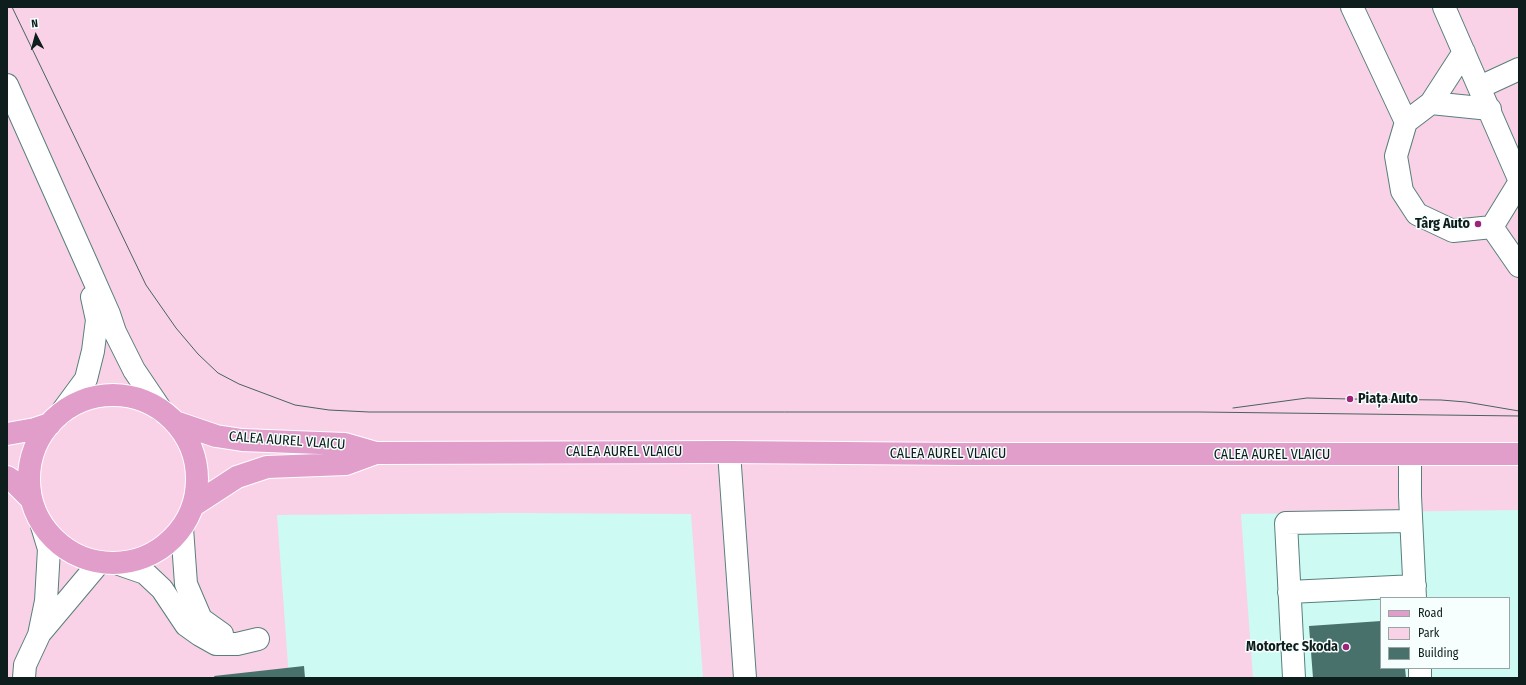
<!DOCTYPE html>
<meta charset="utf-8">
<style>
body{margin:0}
#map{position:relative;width:1526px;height:685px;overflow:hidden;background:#cefaf4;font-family:"Fira Sans Condensed",sans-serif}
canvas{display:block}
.frame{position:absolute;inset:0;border:8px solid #0e1e1c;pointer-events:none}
.legend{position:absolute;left:1380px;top:597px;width:130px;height:72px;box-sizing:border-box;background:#f6fffd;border:1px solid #99a5a3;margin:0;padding:5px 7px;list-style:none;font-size:12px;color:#0e1e1c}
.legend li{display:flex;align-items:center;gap:8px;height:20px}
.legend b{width:20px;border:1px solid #99a5a3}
.north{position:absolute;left:16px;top:16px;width:40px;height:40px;-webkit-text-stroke:3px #f6fffd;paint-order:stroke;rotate:354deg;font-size:11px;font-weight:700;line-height:16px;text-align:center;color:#0e1e1c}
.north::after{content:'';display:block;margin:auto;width:14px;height:18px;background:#0e1e1c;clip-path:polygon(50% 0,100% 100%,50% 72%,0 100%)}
</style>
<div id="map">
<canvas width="1526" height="685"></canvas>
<div class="frame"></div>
<ul class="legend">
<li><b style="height:5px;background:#e19eca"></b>Road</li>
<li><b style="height:11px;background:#f9d2e8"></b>Park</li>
<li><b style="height:11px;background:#49716c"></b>Building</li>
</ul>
<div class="north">N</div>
</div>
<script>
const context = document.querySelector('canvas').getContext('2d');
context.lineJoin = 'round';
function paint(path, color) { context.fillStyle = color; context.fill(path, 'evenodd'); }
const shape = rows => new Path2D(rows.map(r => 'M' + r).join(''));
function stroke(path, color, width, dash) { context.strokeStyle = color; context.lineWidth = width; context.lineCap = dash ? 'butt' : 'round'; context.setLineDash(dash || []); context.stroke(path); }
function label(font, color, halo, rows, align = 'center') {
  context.font = font + ' "Fira Sans Condensed",sans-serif'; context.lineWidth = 3; context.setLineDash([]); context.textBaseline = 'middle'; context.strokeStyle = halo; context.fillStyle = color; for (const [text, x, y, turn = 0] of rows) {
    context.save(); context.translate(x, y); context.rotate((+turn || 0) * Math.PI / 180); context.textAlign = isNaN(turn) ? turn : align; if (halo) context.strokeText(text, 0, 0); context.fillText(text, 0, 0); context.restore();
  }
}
paint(shape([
 [7,7,1519,7,1519,510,1241,514,1253,678,703,678,691,514,513,513,277,515,289,678,7,678]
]), '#f9d2e8');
paint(shape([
 [1381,621,1381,668,1405,668,1406,678,1313,678,1309,626],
 [304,666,305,678,215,678,214,676]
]), '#49716c');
const minor = shape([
 [1352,7,1406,122],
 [1444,7,1519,179],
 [7,85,86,262,109,314,115,332,134,370,161,410],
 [1480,87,1519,69],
 [1431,103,1464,52],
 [1490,109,1431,103,1406,122,1396,156,1402,191,1417,214,1453,231,1492,227,1519,183],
 [1492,227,1519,266],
 [61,413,86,379,93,351,97,320,92,297],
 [729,452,745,678],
 [1410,455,1410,496,1415,598],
 [182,528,186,584,201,619,222,634],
 [119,564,145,573,162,589,186,625,200,635,216,644,237,644,258,639],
 [1289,592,1415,586],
 [41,632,99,563],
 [1420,668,1420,678],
 [24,678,25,665,39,635,46,601,49,549,42,526],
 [1294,678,1286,523,1411,521]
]);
const major = shape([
 '29 479a84 84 0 1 1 168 0a84 84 0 1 1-168 0Z',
 [175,422,216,436,242,440,345,444,376,453,729,452,961,454,1519,454],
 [7,434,35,429,50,424],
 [7,477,13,481,30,498],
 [194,505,237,477,267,467,346,464,376,453]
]);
stroke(minor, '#587f7b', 24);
stroke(major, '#fff', 24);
stroke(minor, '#fff', 22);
stroke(major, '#e19eca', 22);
stroke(shape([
 [12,7,146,285,176,328,198,354,218,373,239,384,295,405,329,410,369,412,1200,412,1519,416],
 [1233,408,1307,398,1350,399,1441,400,1466,402,1519,411]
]), '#49625f', 1);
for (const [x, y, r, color] of [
 [1478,224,4,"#9e237a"],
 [1350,399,4,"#9e237a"],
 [1346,647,4,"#9e237a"]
]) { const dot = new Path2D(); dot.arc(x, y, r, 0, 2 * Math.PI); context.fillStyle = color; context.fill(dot); stroke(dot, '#f6fffd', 1.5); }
label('bold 14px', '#0e1e1c', '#f6fffd', [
 ["Târg Auto",1470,224],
 ["Piața Auto",1358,399,"left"],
 ["Motortec Skoda",1338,647]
], 'right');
label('14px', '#0e1e1c', '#f6fffd', [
 ["CALEA AUREL VLAICU",287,441,4],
 ["CALEA AUREL VLAICU",624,452],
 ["CALEA AUREL VLAICU",948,454],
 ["CALEA AUREL VLAICU",1272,455]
]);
</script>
